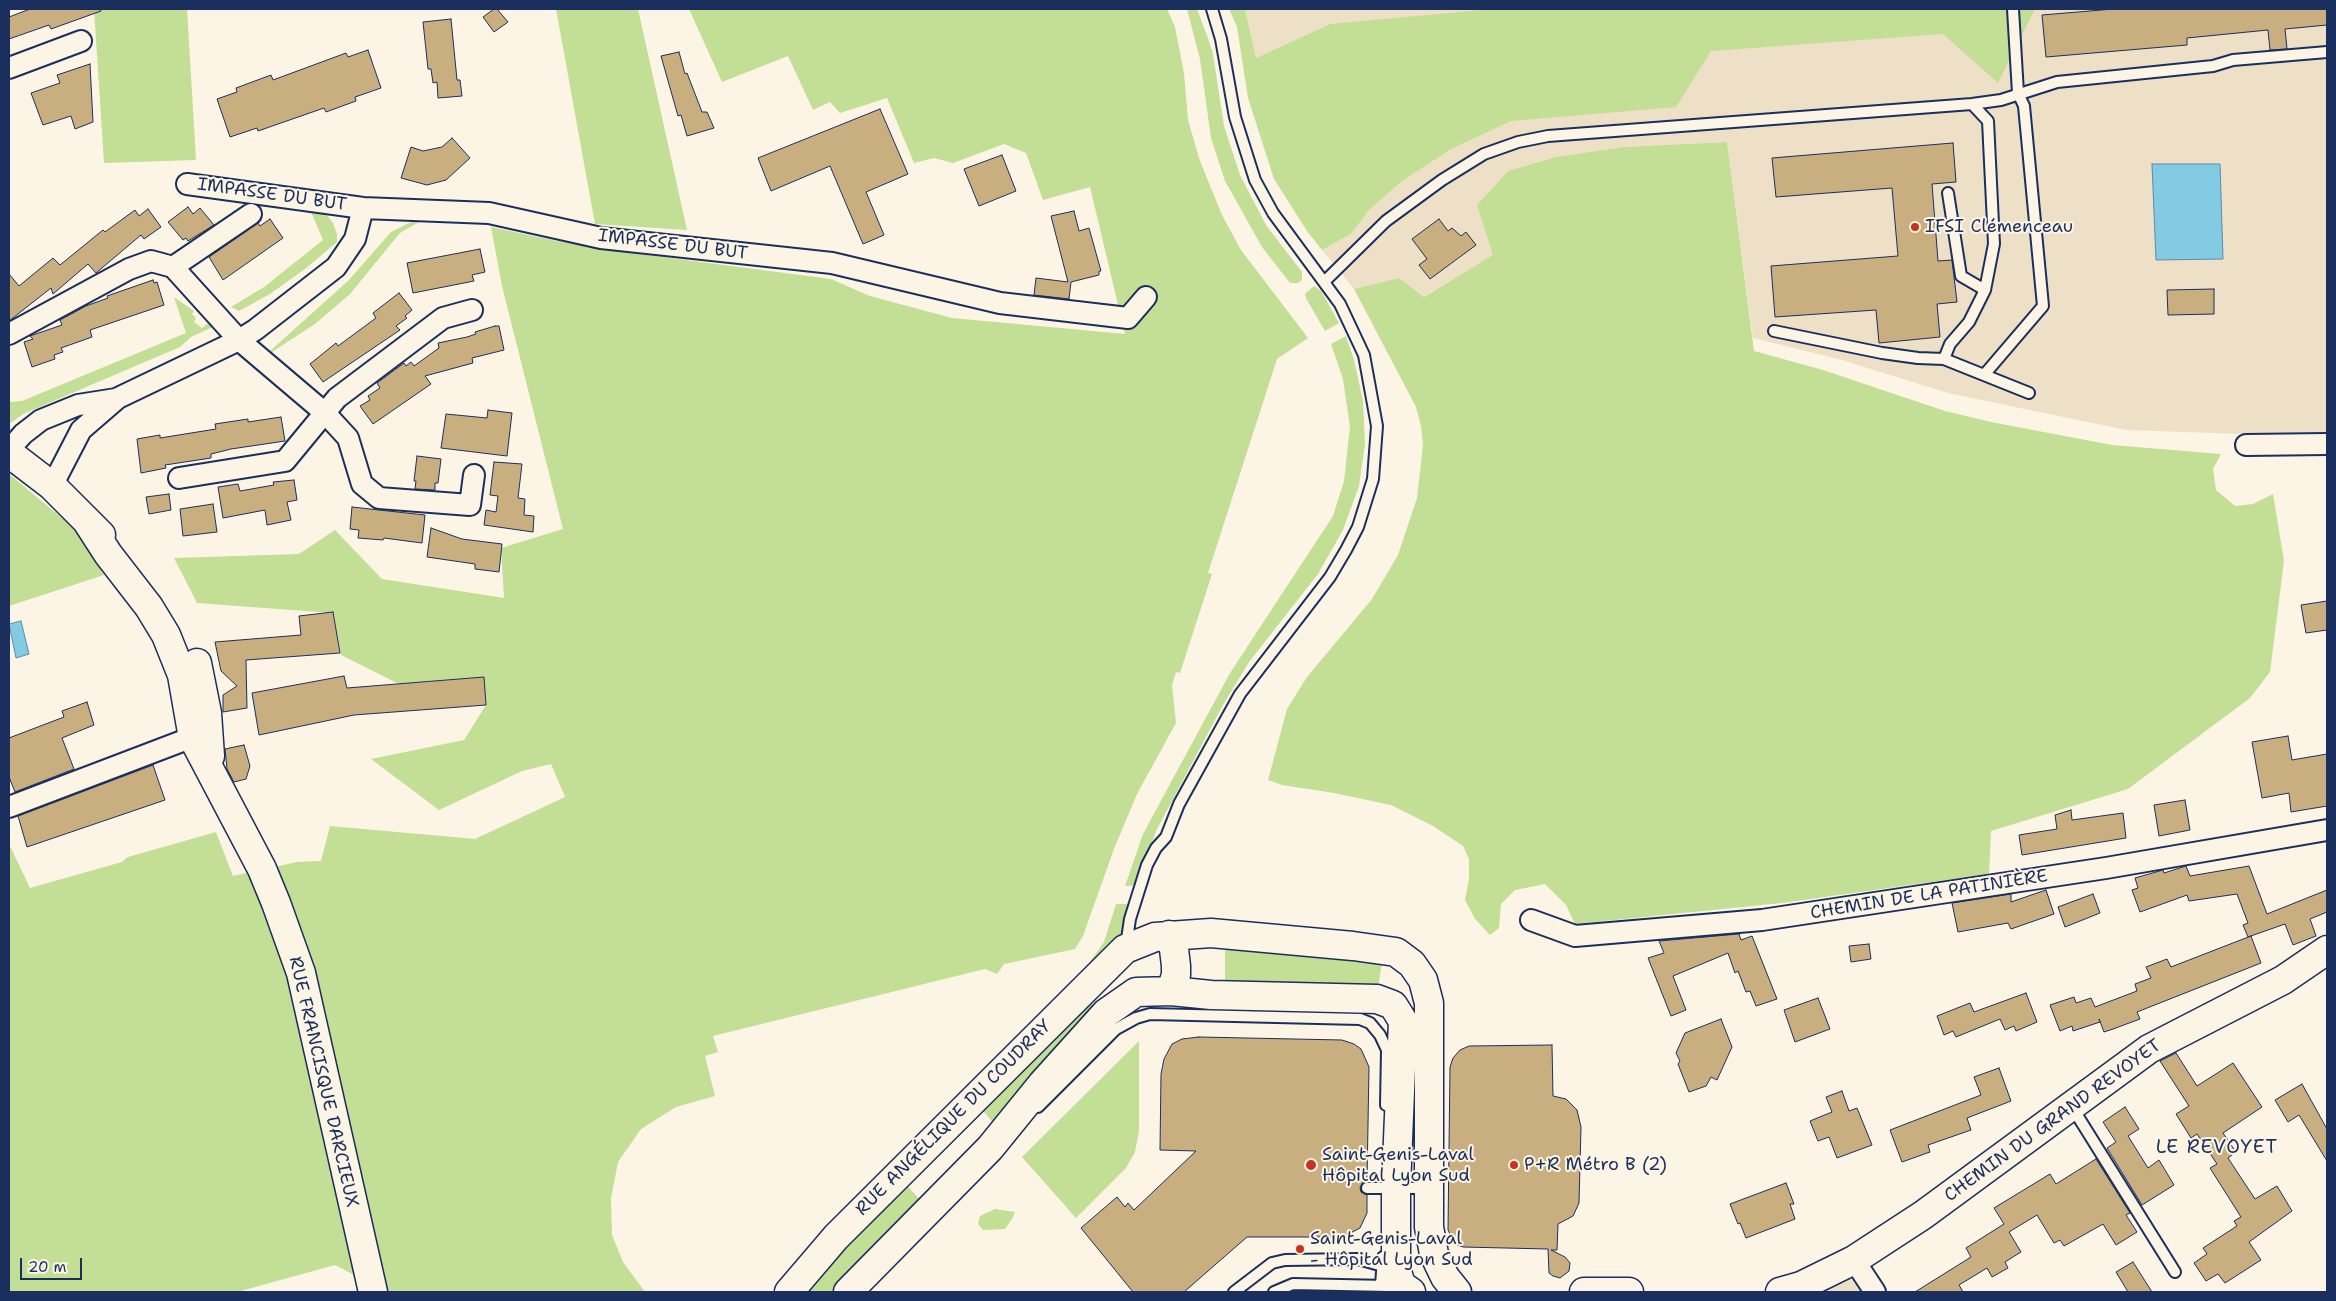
<!DOCTYPE html>
<meta charset="utf-8">
<style>
body{margin:0}
#map{position:relative;width:2336px;height:1301px;overflow:hidden;background:#fcf5e5;font-family:"Shantell Sans",sans-serif}
canvas{display:block}
.frame{position:absolute;inset:0;border:10px solid #1b2f5e;pointer-events:none}
.scale{position:absolute;left:20px;top:1258px;width:62px;height:22px;box-sizing:border-box;border:2px solid #1b2f5e;border-top:0;padding-left:6px;font-size:15px;line-height:18px;white-space:nowrap;color:#1b2f5e;-webkit-text-stroke:4px #fcf5e5;paint-order:stroke}
</style>
<div id="map">
<canvas width="2336" height="1301"></canvas>
<div class="frame"></div>
<div class="scale">20 m</div>
</div>
<script>
const context = document.querySelector('canvas').getContext('2d');
context.lineJoin = 'round';
function paint(path, color) { context.fillStyle = color; context.fill(path, 'evenodd'); }
const shape = rows => new Path2D(rows.map(r => 'M' + r).join(''));
function stroke(path, color, width, dash) { context.strokeStyle = color; context.lineWidth = width; context.lineCap = dash ? 'butt' : 'round'; context.setLineDash(dash || []); context.stroke(path); }
function label(font, color, halo, rows, align = 'center') {
  context.font = font + ' "Shantell Sans",sans-serif'; context.lineWidth = 4; context.setLineDash([]); context.textBaseline = 'middle'; context.strokeStyle = halo; context.fillStyle = color; for (const [text, x, y, turn = 0] of rows) {
    context.save(); context.translate(x, y); context.rotate((+turn || 0) * Math.PI / 180); context.textAlign = isNaN(turn) ? turn : align; if (halo) context.strokeText(text, 0, 0); context.fillText(text, 0, 0); context.restore();
  }
}
paint(shape([
 [1245,9,2327,9,2327,437,2126,430,1948,393,1842,360,1753,338,1727,142,1623,147,1556,157,1508,171,1477,205,1494,255,1423,297,1399,278,1354,289,1322,250,1351,234,1369,210,1401,182,1451,149,1330,24,1256,58],
 [1852,1279,1861,1292,1821,1292]
]), '#ede0c6');
paint(shape([
 [94,9,187,9,196,160,104,163],
 [556,9,638,9,687,230,595,224],
 [689,9,1167,9,1175,27,1184,73,1188,120,1200,161,1222,215,1241,250,1308,338,1277,359,1208,573,1212,574,1180,673,1176,672,1172,685,1176,723,1137,794,1114,849,1083,936,1075,949,1004,964,997,974,985,969,713,1036,718,1052,705,1056,715,1096,676,1107,641,1129,618,1162,611,1198,612,1235,623,1262,645,1292,387,1292,335,1265,237,1292,9,1292,9,844,30,888,122,862,128,857,216,832,233,876,297,862,321,861,330,826,475,839,565,797,551,764,522,771,439,810,371,759,464,740,486,705,484,677,399,684,341,655,333,613,197,603,174,558,299,554,335,530,382,579,504,598,501,548,563,529,502,286,491,227,557,241,639,254,831,279,870,296,952,318,1125,334,1090,187,1043,200,1026,153,1004,144,953,163,934,158,914,163,887,98,840,113,830,102,813,110,788,56,722,82],
 [1187,9,1197,9,1208,38,1213,54,1224,126,1240,175,1266,225,1302,272,1302,280,1298,283,1290,283,1262,247,1225,181,1211,138,1200,59],
 [1229,9,1245,9,1256,58,1330,24,1492,9,2035,9,1998,83,1943,34,1711,51,1676,107,1511,121,1451,149,1401,182,1369,210,1351,234,1322,250,1307,231,1274,179,1248,98,1237,27],
 [1727,142,1754,351,1823,370,1945,411,1991,422,2112,445,2221,454,2213,469,2216,490,2235,506,2253,504,2273,494,2284,561,2270,672,2250,698,2128,789,1991,831,1989,874,1782,903,1575,924,1566,905,1545,884,1515,890,1501,904,1499,928,1490,935,1475,919,1465,900,1469,879,1469,859,1463,846,1433,826,1391,805,1334,793,1282,785,1268,780,1287,709,1307,677,1372,599,1398,555,1417,498,1423,445,1421,426,1416,407,1354,289,1399,278,1424,297,1493,255,1477,205,1508,171,1556,157,1623,147],
 [309,207,319,208,326,214,333,223,337,234,337,242,305,269,270,294,239,311,231,307,264,287,323,240],
 [419,218,419,222,400,233,350,294,315,324,272,352,270,351,349,280,391,232],
 [1314,286,1321,291,1339,323,1325,331,1307,300,1305,294],
 [174,297,194,311,192,314,196,318,194,322,202,328,211,321,215,326,191,337,180,347,23,414,12,422,9,423,9,402,22,401,186,333],
 [1346,336,1354,360,1363,401,1365,444,1359,486,1343,530,1318,574,1249,662,1223,705,1156,831,1137,885,1125,886,1143,834,1230,673,1333,516,1344,481,1350,427,1343,379,1331,344],
 [9,474,74,528,104,575,9,606],
 [1116,904,1131,904,1118,945,1092,972,1087,966,1104,942],
 [1225,941,1382,962,1378,988,1225,987],
 [1087,999,1098,1012,997,1127,978,1105],
 [1139,1041,1139,1131,1135,1152,1126,1168,1076,1218,1022,1157],
 [904,1182,922,1202,832,1292,800,1292],
 [995,1209,1015,1212,1012,1219,1005,1229,983,1230,978,1224,980,1216]
]), '#c3de95');
const water = shape([
 [2152,164,2220,164,2223,259,2156,260,2152,164],
 [21,621,29,654,16,658,9,624,21,621]
]);
paint(water, '#82cbe3');
stroke(water, '#598dae', 1);
const building = shape([
 [30,9,100,9,101,11,51,29,49,25,9,39,9,17,30,9],
 [494,9,497,9,508,22,494,32,483,17,494,9],
 [2114,9,2327,9,2327,25,2285,29,2287,49,2270,50,2268,30,2187,38,2187,45,2046,57,2042,15,2114,9],
 [451,19,457,80,460,80,462,96,438,98,437,82,433,83,431,69,428,69,423,22,451,19],
 [368,50,381,88,355,97,356,101,326,112,324,108,258,131,257,128,230,137,217,99,237,92,236,88,271,75,273,80,346,53,348,57,368,50],
 [679,52,685,74,687,73,702,112,707,112,714,128,687,136,681,115,678,116,661,56,679,52],
 [90,64,93,122,75,129,71,116,43,125,31,93,60,83,57,75,90,64],
 [880,109,908,174,866,192,884,235,863,244,830,166,771,191,758,158,880,109],
 [452,138,470,158,446,180,427,185,401,178,411,147,423,151,442,147,452,138],
 [1953,143,1956,182,1932,184,1938,261,1952,260,1957,302,1937,304,1940,337,1879,343,1876,310,1775,317,1771,266,1898,256,1892,188,1776,197,1772,158,1953,143],
 [1002,155,1016,191,979,206,964,169,1002,155],
 [188,207,193,214,200,208,214,225,188,241,186,238,183,240,168,222,188,207],
 [148,209,161,227,144,239,141,235,96,273,88,264,53,294,51,288,9,321,9,274,19,286,53,258,60,265,103,230,105,232,135,210,139,216,148,209],
 [1074,211,1079,231,1089,228,1101,271,1099,271,1099,275,1071,282,1069,299,1034,295,1036,278,1068,282,1051,216,1074,211],
 [270,219,283,238,223,280,209,257,258,223,260,226,270,219],
 [1439,219,1448,231,1452,228,1461,236,1466,232,1476,245,1430,279,1419,265,1427,259,1412,239,1439,219],
 [480,249,485,272,472,275,474,281,413,293,407,263,480,249],
 [153,280,154,283,157,282,164,305,90,330,92,337,61,348,63,352,54,355,55,359,32,367,24,342,33,339,30,336,62,325,60,320,86,306,108,298,107,296,153,280],
 [2214,289,2214,314,2168,315,2167,290,2214,289],
 [399,293,412,310,405,316,407,318,396,326,400,330,323,382,310,364,336,343,338,346,376,318,373,313,399,293],
 [495,326,499,326,504,350,472,358,473,363,425,376,431,384,373,424,360,406,370,400,368,396,380,388,377,383,404,363,406,366,411,362,414,366,439,348,438,343,467,337,476,334,475,332,495,326],
 [488,410,512,413,507,456,441,448,446,414,487,418,488,410],
 [281,417,285,441,231,449,211,454,211,458,165,465,166,468,141,473,137,439,160,435,160,438,216,429,215,424,248,419,248,422,281,417],
 [417,456,441,459,438,483,435,483,435,490,415,489,416,481,414,481,417,456],
 [494,462,522,464,518,498,525,499,524,515,534,516,533,532,484,525,486,510,496,512,498,496,490,495,494,462],
 [294,480,297,500,287,502,291,520,267,525,265,510,223,518,218,487,238,484,240,491,274,485,273,482,294,480],
 [169,494,171,510,149,514,146,497,169,494],
 [213,504,217,532,183,536,180,509,213,504],
 [352,507,425,515,422,543,384,538,383,540,358,538,359,530,350,529,352,507],
 [431,528,462,539,502,544,499,572,475,569,475,564,427,557,431,528],
 [2327,601,2327,630,2306,633,2301,605,2327,601],
 [333,612,340,653,246,660,247,708,223,712,223,695,237,686,221,671,215,642,301,635,299,616,333,612],
 [344,676,347,688,484,677,486,705,354,715,259,735,252,693,344,676],
 [87,702,94,725,62,738,74,769,15,792,9,777,9,738,64,717,62,711,87,702],
 [2288,736,2292,760,2327,754,2327,806,2291,812,2289,793,2262,798,2252,742,2288,736],
 [244,745,250,766,246,779,234,782,227,769,225,749,244,745],
 [153,765,165,800,27,847,18,816,153,765],
 [2185,800,2190,830,2159,836,2154,805,2185,800],
 [2071,810,2072,820,2123,813,2126,838,2022,855,2019,835,2057,829,2055,815,2071,810],
 [2186,866,2190,876,2249,866,2267,914,2327,890,2327,912,2310,919,2316,936,2293,945,2285,924,2248,937,2243,925,2248,923,2237,894,2189,901,2187,895,2140,912,2132,890,2138,888,2135,878,2163,870,2164,873,2186,866],
 [2046,890,2054,914,2011,929,2008,923,1958,932,1952,903,2011,894,2011,902,2046,890],
 [2093,894,2100,913,2065,927,2058,907,2093,894],
 [1739,934,1741,940,1752,936,1777,999,1756,1006,1750,991,1746,992,1738,971,1735,973,1728,953,1673,976,1686,1010,1671,1016,1648,958,1664,953,1659,941,1739,934],
 [2251,936,2261,963,2137,1012,2140,1019,2113,1029,2104,1032,2099,1019,2100,1022,2073,1031,2072,1026,2060,1031,2050,1005,2074,997,2076,1003,2091,998,2095,1007,2137,991,2135,984,2151,978,2146,967,2167,959,2171,967,2251,936],
 [1869,944,1871,959,1851,962,1849,946,1869,944],
 [2026,993,2037,1022,2016,1031,2014,1026,2005,1030,2000,1019,1956,1037,1953,1031,1944,1035,1937,1016,1970,1003,1974,1012,2026,993],
 [1818,998,1830,1029,1795,1042,1784,1010,1818,998],
 [1721,1019,1732,1047,1717,1080,1711,1077,1706,1086,1689,1092,1678,1064,1680,1061,1676,1053,1685,1033,1721,1019],
 [1199,1037,1342,1040,1354,1044,1361,1049,1369,1067,1367,1181,1363,1182,1360,1188,1361,1192,1367,1195,1367,1213,1360,1228,1343,1237,1247,1237,1184,1292,1133,1292,1081,1228,1117,1197,1125,1207,1128,1203,1134,1210,1196,1151,1160,1150,1161,1074,1164,1059,1172,1044,1182,1039,1199,1037],
 [1552,1045,1553,1096,1566,1099,1577,1110,1581,1127,1579,1203,1573,1216,1558,1224,1557,1250,1551,1250,1565,1257,1570,1263,1569,1271,1560,1278,1553,1276,1549,1273,1548,1249,1463,1247,1455,1244,1448,1230,1450,1067,1453,1058,1460,1050,1469,1046,1552,1045],
 [2176,1053,2197,1086,2233,1063,2262,1107,2223,1133,2236,1152,2228,1158,2255,1199,2277,1186,2292,1211,2249,1242,2261,1260,2225,1283,2218,1274,2206,1281,2194,1263,2207,1254,2203,1248,2237,1226,2234,1221,2241,1217,2210,1168,2217,1164,2197,1134,2191,1138,2176,1114,2189,1106,2160,1061,2176,1053],
 [1999,1068,2011,1101,1967,1118,1971,1130,1928,1145,1930,1152,1902,1162,1890,1130,1981,1095,1974,1077,1999,1068],
 [2302,1084,2327,1129,2327,1161,2299,1115,2288,1122,2275,1100,2302,1084],
 [1842,1091,1849,1111,1857,1108,1872,1145,1837,1158,1829,1137,1818,1141,1810,1121,1832,1112,1826,1097,1842,1091],
 [2125,1107,2139,1129,2128,1136,2148,1168,2159,1160,2174,1185,2142,1205,2107,1148,2116,1142,2103,1122,2125,1107],
 [2096,1159,2130,1213,2126,1215,2137,1232,2116,1245,2103,1224,2064,1246,2060,1240,2054,1243,2037,1215,2009,1232,2021,1252,2005,1262,2008,1268,1992,1277,1987,1268,1959,1285,1963,1292,1915,1292,1971,1257,1966,1248,2004,1224,1994,1208,2050,1174,2056,1184,2096,1159],
 [1786,1183,1794,1204,1790,1204,1795,1219,1746,1238,1740,1223,1738,1224,1730,1204,1786,1183],
 [2133,1262,2152,1292,2128,1292,2116,1272,2133,1262]
]);
paint(building, '#c9af7f');
stroke(building, '#1b2f5e', 1);
const lane = shape([
 [1948,193,1961,276,1985,290],
 [1325,281,1386,221,1442,180,1484,154,1518,142,1548,136,1972,104,2001,100,2057,82,2213,66,2233,60,2327,52],
 [1774,331,1882,353,1918,358,1944,359,1950,344,1969,322,1985,290,1994,244,1988,121,1972,104],
 [1944,359,1984,375,2043,306,2024,106,2018,93,2013,9],
 [1984,375,2029,393],
 [1126,946,1130,919,1147,865,1156,848,1166,837,1179,804,1240,694,1330,577,1346,550,1358,527,1373,479,1377,426,1364,355,1340,304,1273,213,1255,180,1235,117,1221,39,1212,9],
 [1038,1107,1116,1029,1136,1018,1150,1014,1360,1019,1370,1023,1380,1035,1387,1050,1386,1105],
 [2072,1107,2175,1272],
 [1367,1188,1428,1188],
 [1381,1286,1383,1257],
 [1234,1292,1272,1263,1285,1260,1358,1259,1383,1266,1386,1270],
 [1274,1292,1293,1284,1388,1286]
]);
const street = shape([
 [9,68,81,41],
 [187,184,363,208,489,213,601,238,832,263,1000,303,1128,318,1146,297],
 [173,267,251,214],
 [9,334,129,269,151,261,173,267,239,340,325,413,348,438,362,484,379,498,470,505,474,475],
 [2246,445,2327,444],
 [9,450,23,434,41,420,78,405,116,399],
 [179,478,285,461,337,398,443,318,472,310],
 [52,486,81,430,118,398,239,340,255,330,336,267,355,239,363,208],
 [9,807,206,732],
 [1531,920,1575,936,1762,920,2106,868,2327,830],
 [1854,1260,1875,1292]
]);
const secondary = shape([
 [9,453,52,486,101,535],
 [88,523,108,554,149,607,166,635,182,675,193,738,262,869,276,903,301,973,373,1292],
 [197,663,207,713,210,756],
 [1169,935,1174,949,1176,966,1176,975,1171,991],
 [789,1292,836,1237,1125,949,1155,937,1211,933,1353,946,1396,952,1412,964,1423,980,1429,1003,1429,1227,1434,1254,1445,1277,1457,1292],
 [848,1292,990,1148,1042,1084,1106,1013,1136,992,1171,991,1211,995,1377,999,1393,1005,1403,1021,1396,1187,1396,1268,1401,1285,1411,1292],
 [1584,1292,1629,1292],
 [1780,1292,1801,1286,1854,1260,1923,1215,2149,1049,2283,980,2327,950]
]);
stroke(lane, '#1b2f5e', 14);
stroke(street, '#1b2f5e', 24);
stroke(secondary, '#1b2f5e', 31);
stroke(lane, '#fcf5e5', 10);
stroke(street, '#fcf5e5', 20);
stroke(secondary, '#fcf5e5', 28);
for (const [x, y, r, color] of [
 [1915,227,5,"#c8321e"],
 [1311,1165,6,"#c8321e"],
 [1514,1165,5,"#c8321e"],
 [1300,1249,5,"#c8321e"]
]) { const dot = new Path2D(); dot.arc(x, y, r, 0, 2 * Math.PI); context.fillStyle = color; context.fill(dot); stroke(dot, '#fcf5e5', 2); }
label('18px', '#1b2f5e', '#fcf5e5', [
 ["IMPASSE DU BUT",272,195,8],
 ["IMPASSE DU BUT",673,245,7],
 ["CHEMIN DE LA PATINIÈRE",1929,895,-9],
 ["RUE FRANCISQUE DARCIEUX",323,1082,77],
 ["RUE ANGÉLIQUE DU COUDRAY",954,1118,-45],
 ["CHEMIN DU GRAND REVOYET",2053,1121,-36]
]);
label('18px', '#1b2f5e', '#fcf5e5', [
 ["IFSI Clémenceau",1925,227],
 ["Saint-Genis-Laval",1322,1155],
 ["Hôpital Lyon Sud",1322,1176],
 ["P+R Métro B (2)",1524,1165],
 ["Saint-Genis-Laval",1310,1239],
 ["- Hôpital Lyon Sud",1310,1260]
], 'left');
context.letterSpacing = '1px';
label('19px', '#1b2f5e', '#fcf5e5', [
 ["LE REVOYET",2217,1148]
]);
context.letterSpacing = '0px';
</script>
